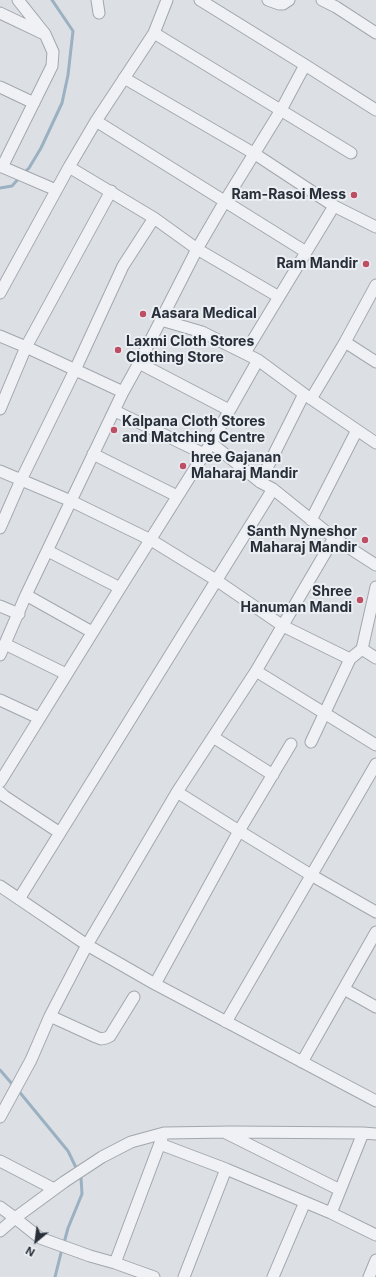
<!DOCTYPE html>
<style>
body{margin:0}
#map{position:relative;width:376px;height:1277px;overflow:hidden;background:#dce0e5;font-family:Inter,sans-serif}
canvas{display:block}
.north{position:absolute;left:16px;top:1221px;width:40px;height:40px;-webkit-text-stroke:3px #ebeff3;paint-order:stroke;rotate:209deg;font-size:11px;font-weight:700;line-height:16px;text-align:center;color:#282f39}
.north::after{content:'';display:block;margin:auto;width:14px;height:18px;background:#282f39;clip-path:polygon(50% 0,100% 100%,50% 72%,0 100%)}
</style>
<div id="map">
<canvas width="376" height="1277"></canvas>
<div class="north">N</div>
</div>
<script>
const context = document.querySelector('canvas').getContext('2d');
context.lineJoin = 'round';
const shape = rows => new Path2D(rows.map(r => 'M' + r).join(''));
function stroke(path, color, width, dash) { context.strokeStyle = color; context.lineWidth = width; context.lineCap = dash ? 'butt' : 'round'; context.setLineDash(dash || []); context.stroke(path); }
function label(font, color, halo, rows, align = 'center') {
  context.font = font + ' Inter,sans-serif'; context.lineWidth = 4; context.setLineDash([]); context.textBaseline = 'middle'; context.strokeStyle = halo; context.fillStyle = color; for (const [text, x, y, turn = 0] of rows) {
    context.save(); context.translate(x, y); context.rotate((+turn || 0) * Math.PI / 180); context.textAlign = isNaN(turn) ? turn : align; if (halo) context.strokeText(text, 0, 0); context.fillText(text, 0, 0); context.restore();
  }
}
stroke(shape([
 [24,173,29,168,41,148,62,103,68,75,73,31,52,0],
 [0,188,12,186,20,177],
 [0,1070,13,1085],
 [17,1089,68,1151,81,1178,82,1194,68,1228,64,1243],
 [55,1277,62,1249]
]), '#9bb0c1', 3);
const minor = shape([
 [97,0,99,13],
 [200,0,305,65,376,110],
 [268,0,279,4,283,4,289,0],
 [322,0,336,7,376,33],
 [0,13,42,33],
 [154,33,351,153],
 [124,78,255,154,334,206,376,227],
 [0,87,34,103],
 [96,121,306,252],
 [0,166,56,190],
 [2,167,52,66,53,52,45,34,18,0],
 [69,167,154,218,197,249,279,297],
 [0,293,69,167,96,121,154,33,167,0],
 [161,320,202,332,258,360,304,394,376,443],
 [0,336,26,347,123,392],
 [345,342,376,362],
 [245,353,334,206],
 [139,363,229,410],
 [311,399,345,342,376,285],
 [0,409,26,347,111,191],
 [115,411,204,454],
 [211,443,260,482,273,489,334,538,376,565],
 [93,454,177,496],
 [0,471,71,501,151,540,216,580,283,626,350,659,362,649,376,658],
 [260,482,304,394],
 [311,520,357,430],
 [0,528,21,480,75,370,123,266,154,218],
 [48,551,120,588],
 [26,595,92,632],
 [0,606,19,614],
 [5,644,66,674],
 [362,649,376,587],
 [0,655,26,595,123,392,139,363,197,249,225,201,281,110,305,65],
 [256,671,376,745],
 [0,700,39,718],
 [213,737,273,775],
 [311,742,350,659],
 [0,782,120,588,211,443,258,360],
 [0,792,4,796,60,833],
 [177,792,239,831,311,875,376,912],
 [0,886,87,945,155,984,376,1101],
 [19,899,273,489],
 [155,984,239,831,291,744],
 [344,989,376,1007],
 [50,1016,96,1037,101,1039,106,1038,110,1036,134,997],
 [226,1022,376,764],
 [302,1062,376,932],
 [0,1117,31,1060,50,1016,87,945,177,792,256,671,334,538],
 [226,1133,340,1190],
 [160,1144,226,1169,331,1213,376,1235],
 [0,1161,54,1189],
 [0,1207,15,1218,40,1238,90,1256,115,1263,154,1277],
 [331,1213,363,1133],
 [0,1231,15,1218,64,1182,102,1157,131,1142,164,1133,231,1132,363,1133,376,1134],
 [115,1263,162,1138],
 [184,1277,226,1169],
 [273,1277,305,1202],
 [369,1277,376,1260]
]);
stroke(minor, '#a2a7ae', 13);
stroke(minor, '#eff1f4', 11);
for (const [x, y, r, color] of [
 [354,195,4,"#be4e64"],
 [366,264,4,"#be4e64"],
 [143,314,4,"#be4e64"],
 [118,350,4,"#be4e64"],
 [114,430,4,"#be4e64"],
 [183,466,4,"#be4e64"],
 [365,540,4,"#be4e64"],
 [360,600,4,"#be4e64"]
]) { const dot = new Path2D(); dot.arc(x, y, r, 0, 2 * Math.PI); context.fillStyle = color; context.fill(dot); stroke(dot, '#ebeff3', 1.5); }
label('bold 14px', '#282f39', '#ebeff3', [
 ["Ram-Rasoi Mess",346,195],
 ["Ram Mandir",358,264],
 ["Aasara Medical",151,314,"left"],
 ["Laxmi Cloth Stores",126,342,"left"],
 ["Clothing Store",126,358,"left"],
 ["Kalpana Cloth Stores",122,422,"left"],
 ["and Matching Centre",122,438,"left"],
 ["hree Gajanan",191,458,"left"],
 ["Maharaj Mandir",191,474,"left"],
 ["Santh Nyneshor",357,532],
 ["Maharaj Mandir",357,548],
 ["Shree",352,592],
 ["Hanuman Mandi",352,608]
], 'right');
</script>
